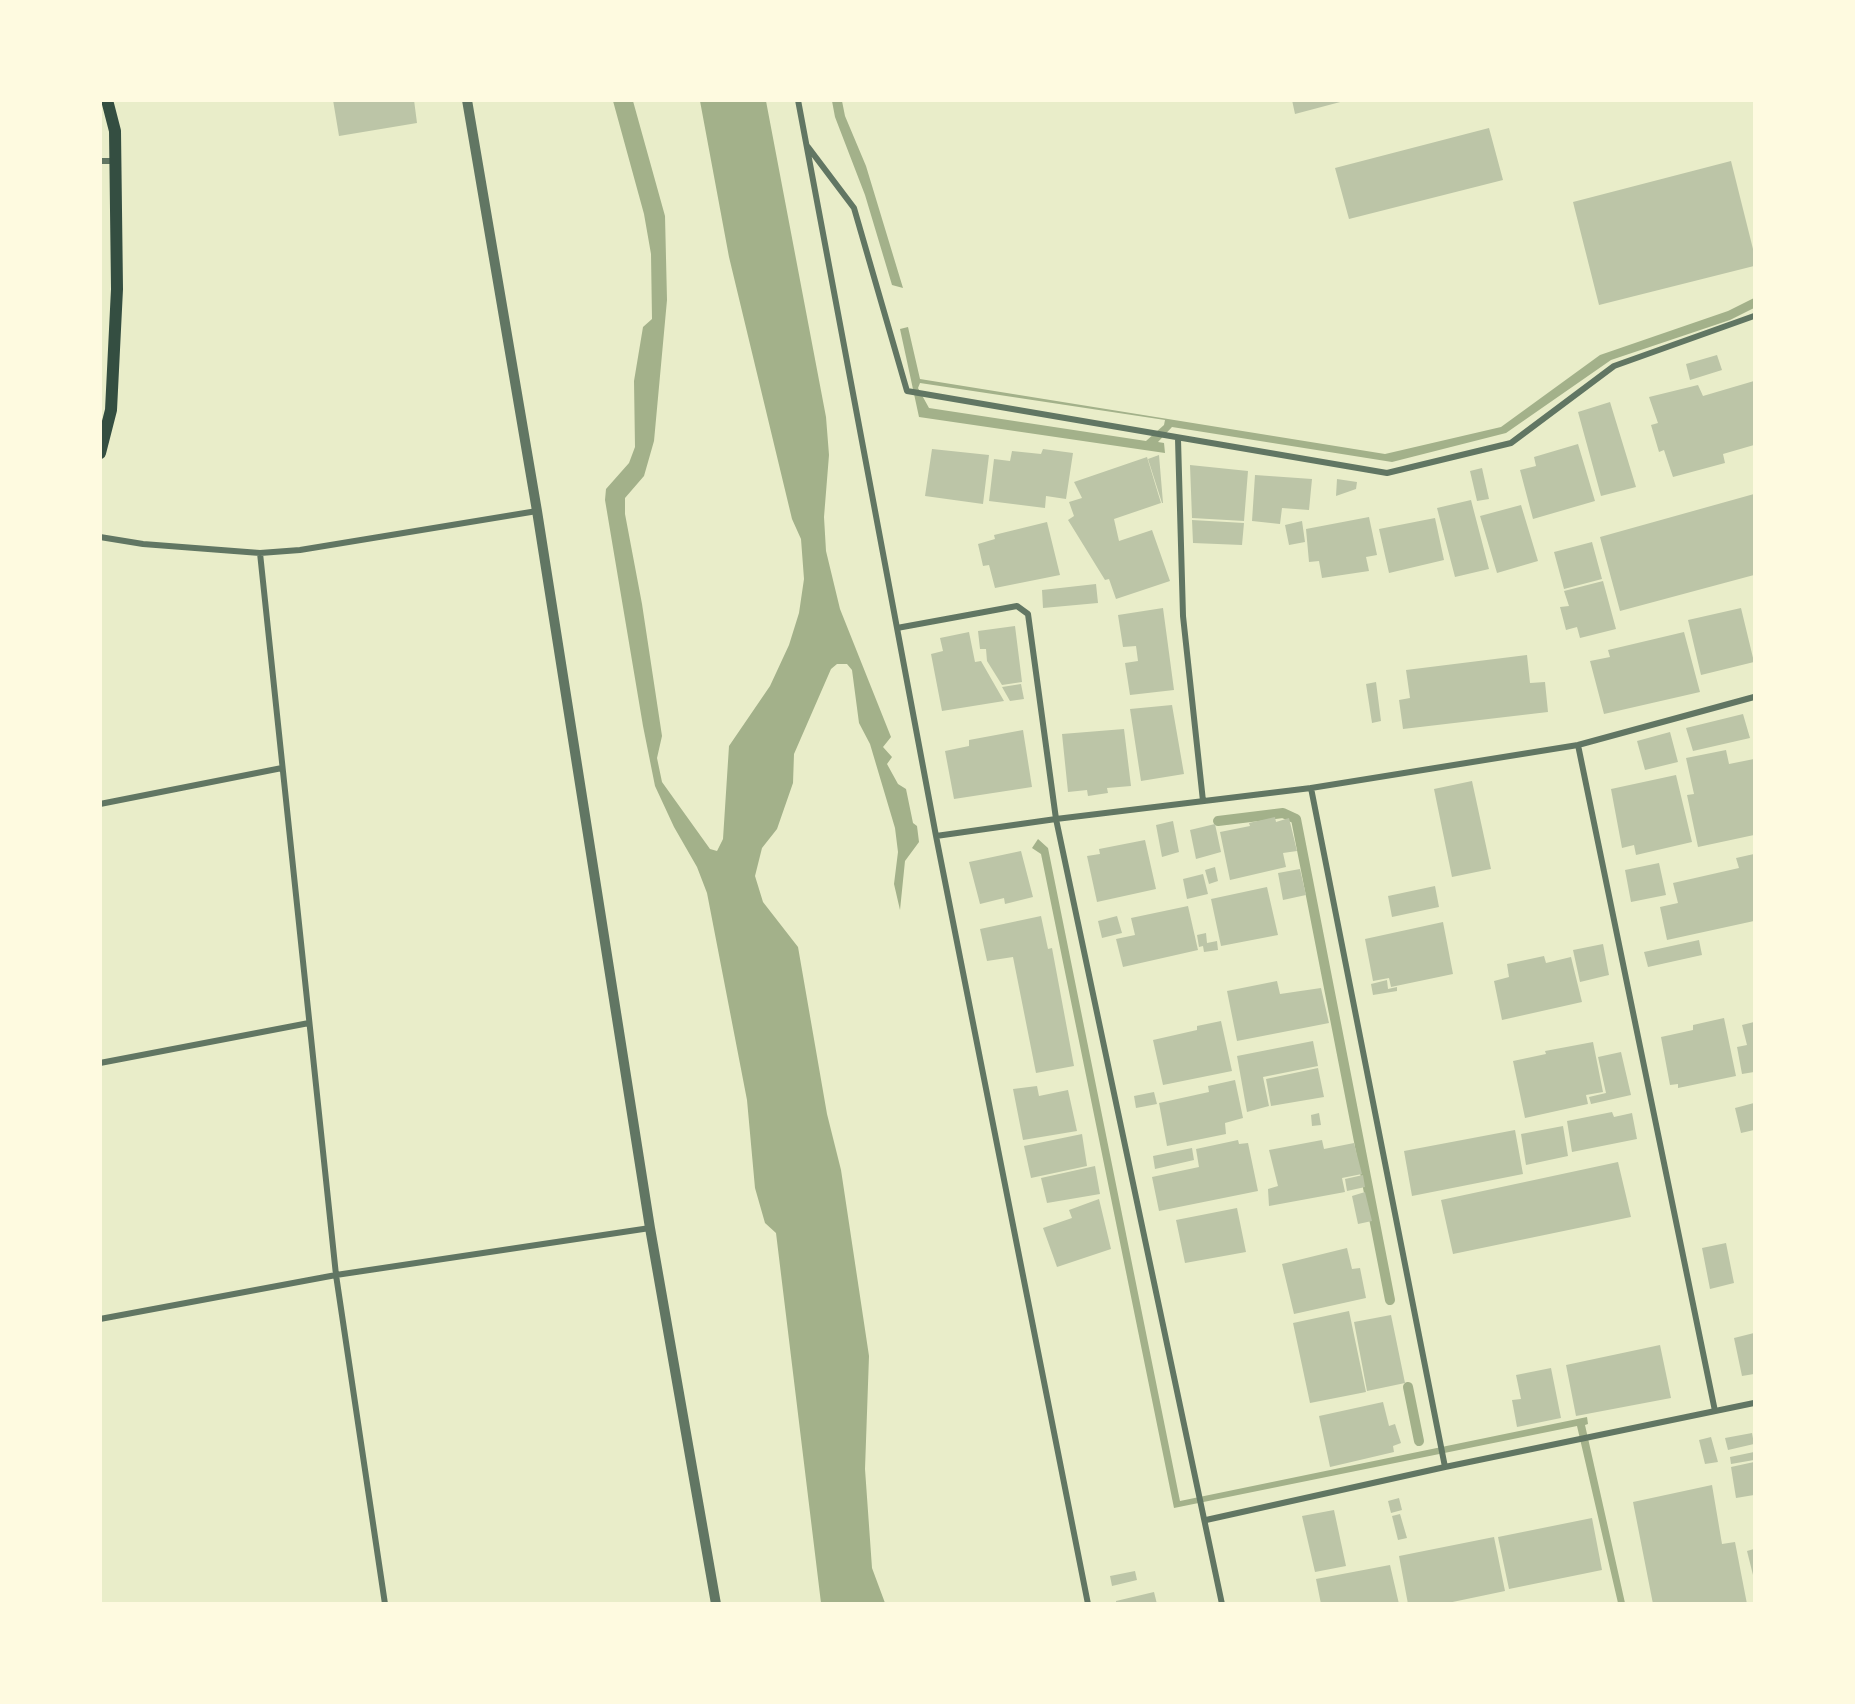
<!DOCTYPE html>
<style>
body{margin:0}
#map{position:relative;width:1855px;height:1704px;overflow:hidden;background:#e9edc9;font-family:"Golos Text",sans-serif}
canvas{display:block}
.frame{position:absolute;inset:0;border:102px solid #fefae0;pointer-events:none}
</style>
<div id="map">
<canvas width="1855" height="1704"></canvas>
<div class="frame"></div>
</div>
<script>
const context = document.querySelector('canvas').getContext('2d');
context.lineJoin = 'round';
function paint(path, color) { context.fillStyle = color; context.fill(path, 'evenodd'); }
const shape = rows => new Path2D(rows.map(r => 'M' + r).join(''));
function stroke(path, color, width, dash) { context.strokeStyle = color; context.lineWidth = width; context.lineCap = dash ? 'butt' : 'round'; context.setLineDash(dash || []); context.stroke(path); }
paint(shape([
 [613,101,633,101,665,216,667,300,654,441,644,476,625,498,625,514,642,604,662,736,657,758,662,782,710,849,717,851,723,839,729,746,770,686,789,645,799,613,804,579,801,539,792,519,729,257,700,101,766,101,826,417,829,455,824,517,826,551,840,609,891,737,883,747,892,757,887,764,898,784,906,789,913,823,917,826,919,842,905,861,900,910,894,884,898,852,895,828,870,744,859,723,852,670,847,664,837,664,831,669,794,754,793,783,777,829,762,848,755,876,763,902,798,947,827,1114,841,1170,869,1356,865,1469,872,1568,885,1603,821,1603,776,1233,765,1223,755,1188,747,1100,707,893,697,867,674,827,655,786,643,726,605,500,606,489,629,463,635,447,634,381,643,327,652,319,651,254,644,214],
 [832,101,842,101,845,116,866,166,903,288,892,285,865,195,835,117],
 [1754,298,1754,308,1730,320,1611,360,1506,433,1392,462,1172,427,1158,442,1164,443,1165,453,919,417,900,329,908,327,920,379,1385,454,1501,427,1600,355,1728,311],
 [920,383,1165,420,1164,425,1146,441,929,408,918,388],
 [1038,839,1048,848,1180,1501,1587,1417,1588,1424,1585,1425,1625,1603,1618,1603,1577,1426,1174,1508,1041,854,1032,848]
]), '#a3b18a');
stroke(shape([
 [1218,821,1283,813,1296,819,1390,1300],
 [1408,1387,1419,1441]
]), '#a3b18a', 10);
paint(shape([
 [333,100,414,100,417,123,339,136],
 [1292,100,1344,100,1344,101,1295,114],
 [1489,128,1503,180,1349,219,1335,168],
 [1731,161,1754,253,1754,266,1599,305,1573,202],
 [1717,355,1722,370,1690,380,1686,364],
 [1754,381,1754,445,1723,454,1725,463,1673,477,1664,450,1659,452,1651,425,1658,423,1649,397,1698,385,1703,396],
 [1610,402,1636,487,1601,496,1578,412],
 [1578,444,1595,501,1533,519,1520,470,1536,466,1534,457],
 [932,449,989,455,983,504,925,496],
 [1043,449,1073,453,1066,499,1046,496,1045,508,989,501,994,459,1010,461,1012,451,1041,454],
 [1159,455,1163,503,1162,503,1148,459],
 [1147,457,1161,503,1114,519,1119,541,1152,530,1170,581,1116,599,1109,579,1105,580,1068,520,1074,516,1069,502,1082,498,1074,482],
 [1190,465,1248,471,1244,521,1192,518],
 [1482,468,1489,499,1477,501,1470,471],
 [1255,475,1312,479,1309,510,1282,508,1280,524,1252,521],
 [1337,479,1357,482,1356,489,1336,496],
 [1754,494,1754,575,1620,611,1600,537],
 [1471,500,1489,569,1455,577,1437,508],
 [1521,505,1538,561,1497,573,1480,516],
 [1369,517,1377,555,1366,557,1369,571,1322,578,1319,561,1309,562,1306,529],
 [1435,518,1444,560,1389,573,1379,529],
 [1192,520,1244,523,1242,545,1193,543],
 [1302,521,1305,542,1289,545,1285,525],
 [1047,522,1060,575,995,588,989,565,983,566,978,544,995,539,994,535],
 [1592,542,1602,579,1564,589,1554,552],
 [1603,581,1616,629,1580,638,1577,627,1566,630,1560,607,1569,606,1564,591],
 [1096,584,1098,603,1043,608,1042,590],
 [1163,608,1174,690,1130,695,1125,663,1138,661,1136,646,1123,647,1118,615],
 [1741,608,1754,662,1701,675,1688,620],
 [1015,626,1022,682,1002,685,987,661,986,649,980,649,978,631],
 [969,632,975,662,981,661,1004,701,942,711,931,654,943,651,940,638],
 [1684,632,1700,692,1604,714,1590,661,1610,657,1608,650],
 [1527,655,1530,683,1545,682,1548,712,1403,729,1399,700,1410,698,1406,670],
 [1376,682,1381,721,1372,723,1366,684],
 [1021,684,1024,699,1010,701,1002,687],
 [1172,705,1184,774,1141,781,1130,709],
 [1743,714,1750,738,1693,751,1686,728],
 [1124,729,1131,786,1107,788,1108,793,1088,796,1087,790,1068,792,1062,734],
 [1023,730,1032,787,954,799,945,751,969,746,969,740],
 [1670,732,1678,762,1645,770,1637,741],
 [1726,750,1729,764,1754,759,1754,835,1698,847,1687,795,1694,794,1686,758],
 [1676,775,1692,842,1636,855,1634,845,1622,848,1611,789],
 [1472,781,1491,869,1452,877,1434,789],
 [1275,817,1276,822,1289,818,1297,851,1283,853,1286,867,1230,880,1220,832,1250,826,1249,823],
 [1173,821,1179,852,1162,857,1156,825],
 [1215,824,1221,852,1196,859,1190,830],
 [1145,840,1156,889,1097,902,1087,856,1100,854,1099,849],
 [1021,851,1033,897,1005,904,1004,898,980,904,969,862],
 [1754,854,1754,921,1667,940,1660,907,1678,903,1673,883,1739,868,1736,858],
 [1659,863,1666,895,1631,902,1625,870],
 [1215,867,1218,881,1209,884,1205,870],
 [1300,869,1306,895,1283,900,1278,873],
 [1203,874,1208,894,1187,899,1183,879],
 [1435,886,1439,907,1392,917,1388,896],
 [1267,887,1278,935,1221,946,1211,899],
 [1188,906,1198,950,1123,967,1116,939,1135,935,1131,918],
 [1041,916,1048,949,1052,948,1074,1066,1036,1073,1013,957,987,961,980,929],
 [1117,916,1122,933,1102,938,1098,921],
 [1443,922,1453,974,1391,987,1389,978,1373,981,1365,939],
 [1206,933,1207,943,1217,941,1218,950,1204,952,1203,946,1199,947,1197,935],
 [1699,940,1702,955,1648,967,1644,952],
 [1603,944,1609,975,1580,982,1573,950],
 [1544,956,1546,963,1571,957,1582,1002,1502,1020,1494,981,1509,977,1507,964],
 [1387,980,1388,989,1397,987,1397,991,1373,995,1371,984],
 [1277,981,1280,994,1321,988,1329,1023,1237,1041,1227,991],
 [1724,1018,1736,1076,1678,1088,1678,1084,1670,1085,1661,1037,1693,1030,1693,1025],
 [1221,1021,1232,1071,1163,1085,1153,1040,1197,1030,1197,1026],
 [1754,1022,1754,1072,1742,1074,1737,1047,1747,1045,1742,1025],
 [1313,1041,1318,1066,1263,1077,1269,1106,1247,1112,1237,1056],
 [1593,1042,1603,1092,1586,1095,1588,1104,1525,1118,1513,1061,1546,1054,1545,1051],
 [1621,1052,1631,1095,1591,1104,1589,1097,1606,1093,1598,1057],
 [1318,1068,1324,1097,1271,1106,1266,1079],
 [1235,1080,1243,1118,1225,1123,1226,1134,1167,1146,1159,1103,1209,1092,1208,1086],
 [1037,1086,1039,1096,1068,1090,1077,1131,1023,1140,1013,1089],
 [1154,1092,1157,1104,1136,1108,1134,1096],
 [1754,1103,1754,1130,1741,1133,1735,1108],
 [1612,1112,1614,1117,1632,1113,1637,1139,1572,1152,1567,1121],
 [1319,1113,1321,1125,1312,1126,1311,1115],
 [1563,1126,1568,1156,1526,1165,1521,1134],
 [1515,1130,1523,1174,1412,1196,1404,1151],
 [1082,1134,1087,1166,1031,1178,1024,1146],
 [1238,1140,1239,1144,1248,1143,1258,1191,1159,1211,1152,1177,1199,1167,1196,1149],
 [1322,1140,1324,1149,1354,1143,1362,1174,1342,1178,1345,1192,1269,1206,1268,1189,1278,1186,1269,1150],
 [1192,1148,1194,1160,1155,1169,1153,1156],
 [1618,1162,1631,1217,1453,1254,1441,1200],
 [1095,1166,1100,1194,1047,1203,1041,1178],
 [1363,1175,1365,1187,1347,1191,1345,1179],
 [1365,1192,1372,1221,1358,1224,1352,1196],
 [1099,1199,1111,1249,1057,1267,1043,1228,1072,1218,1069,1210],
 [1237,1208,1246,1252,1185,1263,1176,1220],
 [1726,1243,1734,1283,1710,1289,1702,1248],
 [1347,1248,1352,1269,1360,1268,1366,1298,1294,1314,1282,1264],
 [1349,1311,1366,1392,1310,1403,1293,1323],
 [1391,1315,1405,1383,1367,1391,1354,1322],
 [1754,1333,1754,1374,1742,1376,1734,1338],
 [1660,1345,1671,1398,1576,1416,1566,1365],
 [1551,1368,1561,1418,1517,1427,1512,1400,1521,1399,1516,1375],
 [1383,1402,1389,1426,1395,1424,1401,1443,1393,1446,1394,1452,1330,1467,1319,1416],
 [1752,1433,1754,1444,1728,1450,1725,1438],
 [1711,1437,1718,1462,1705,1464,1699,1440],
 [1754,1452,1754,1460,1731,1464,1730,1457],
 [1754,1462,1754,1495,1736,1498,1731,1467],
 [1712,1485,1722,1544,1735,1542,1747,1604,1653,1604,1633,1502],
 [1399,1498,1402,1510,1391,1513,1388,1501],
 [1334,1510,1346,1566,1315,1572,1302,1516],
 [1400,1514,1407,1538,1398,1540,1392,1516],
 [1592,1518,1602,1570,1509,1589,1498,1537],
 [1494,1537,1505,1591,1443,1604,1408,1604,1399,1556],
 [1754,1549,1754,1579,1747,1551],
 [1390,1565,1399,1604,1321,1604,1316,1579],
 [1135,1571,1137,1580,1112,1586,1110,1576],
 [1154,1592,1157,1604,1116,1604,1116,1601]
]), '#bcc5a7');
stroke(shape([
 [798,100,936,836,1088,1604],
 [808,147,854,208,907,391,1387,473,1511,443,1614,366,1754,316],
 [100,161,115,161],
 [1178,439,1183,616,1203,801],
 [100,537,143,544,260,553,300,550,537,511],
 [260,553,336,1275,385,1604],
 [897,628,1017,606,1028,614,1056,819,936,836],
 [1578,745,1715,1411],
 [1311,788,1445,1467],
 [100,804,282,768],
 [100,1063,309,1023],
 [100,1319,336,1275,650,1228],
 [1206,1520,1445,1467,1754,1403],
 [1222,1604,1056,819,1311,788,1578,745,1754,697]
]), '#617663', 6);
stroke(shape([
 [467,100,537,511,650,1228,716,1604]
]), '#617663', 10);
stroke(shape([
 [100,453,111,410,117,289,115,131,107,100]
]), '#344e41', 12);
</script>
